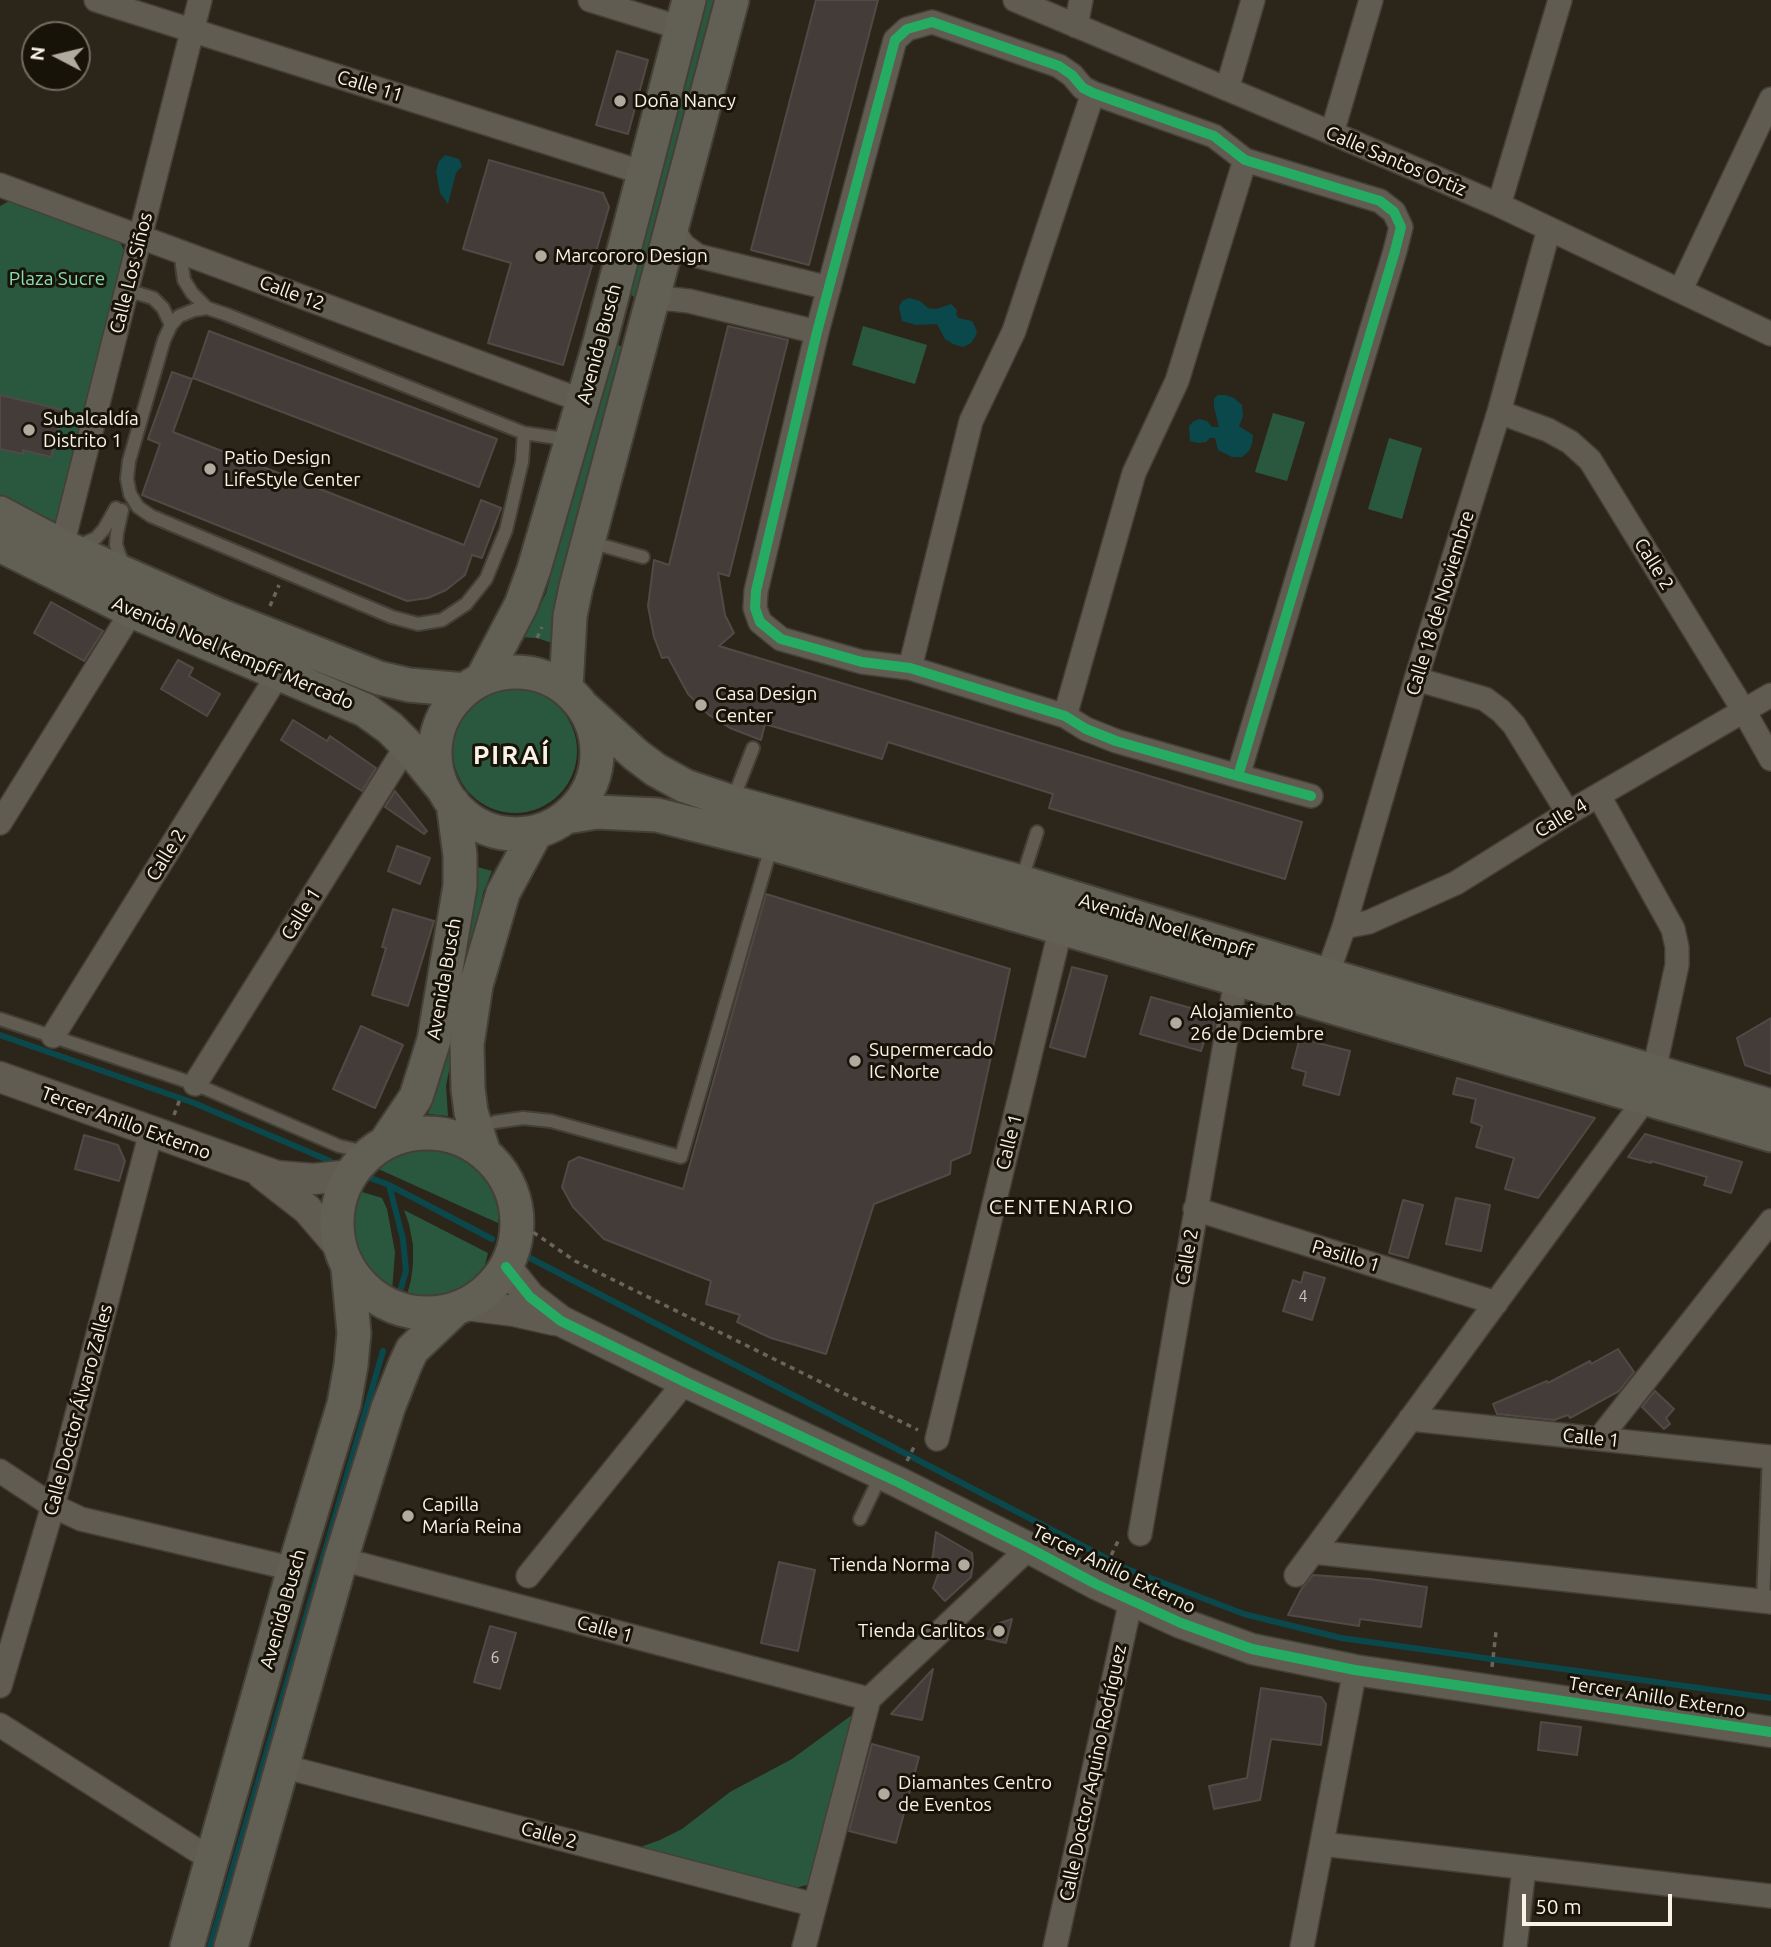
<!DOCTYPE html>
<meta charset="utf-8">
<style>
body{margin:0}
#map{position:relative;width:1771px;height:1947px;overflow:hidden;background:#2c261a;font-family:Ubuntu,sans-serif}
canvas{display:block}
.north{position:absolute;left:21px;top:21px;width:70px;height:70px;box-sizing:border-box;background:#171309;border:2px solid #716d61;border-radius:50%;rotate:277deg;font-size:19px;font-weight:700;line-height:28px;text-align:center;color:#f9f3e6}
.north::after{content:'';display:block;margin:auto;width:24px;height:32px;background:#b1ab9f;clip-path:polygon(50% 0,100% 100%,50% 72%,0 100%)}
.scale{position:absolute;left:1522px;top:1894px;width:150px;height:32px;box-sizing:border-box;border:4px solid #f9f3e6;border-top:0;padding-left:9px;font-size:21px;line-height:24px;white-space:nowrap;color:#f9f3e6;-webkit-text-stroke:5px #171309;paint-order:stroke}
</style>
<div id="map">
<canvas width="1771" height="1947"></canvas>
<div class="north">N</div>
<div class="scale">50 m</div>
</div>
<script>
const context = document.querySelector('canvas').getContext('2d');
context.lineJoin = 'round';
function paint(path, color) { context.fillStyle = color; context.fill(path, 'evenodd'); }
const shape = rows => new Path2D(rows.map(r => 'M' + r).join(''));
function stroke(path, color, width, dash) { context.strokeStyle = color; context.lineWidth = width; context.lineCap = dash ? 'butt' : 'round'; context.setLineDash(dash || []); context.stroke(path); }
function label(font, color, halo, rows, align = 'center') {
  context.font = font + ' Ubuntu,sans-serif'; context.lineWidth = 6; context.setLineDash([]); context.textBaseline = 'middle'; context.strokeStyle = halo; context.fillStyle = color; for (const [text, x, y, turn = 0] of rows) {
    context.save(); context.translate(x, y); context.rotate((+turn || 0) * Math.PI / 180); context.textAlign = isNaN(turn) ? turn : align; if (halo) context.strokeText(text, 0, 0); context.fillText(text, 0, 0); context.restore();
  }
}
paint(shape([
 [703,0,720,0,644,297,635,298,628,292],
 [9,201,118,238,124,250,62,515,49,525,0,501,0,206],
 [863,326,927,345,915,384,852,365],
 [617,345,625,347,555,644,537,638,520,637,533,620,546,593,613,353],
 [1273,413,1305,422,1287,481,1255,472],
 [1389,438,1422,448,1402,519,1368,509],
 '453 751a62 62 0 1 1 124 0a62 62 0 1 1-124 0Z',
 [474,866,492,871,483,893,446,1086,448,1116,428,1114,438,1086,474,891],
 [414,1145,449,1150,469,1160,484,1172,493,1186,500,1203,498,1223,374,1167,383,1156],
 [359,1191,382,1198,387,1209,395,1252,392,1292,371,1280,357,1258,351,1231,354,1209],
 [404,1210,488,1253,485,1265,474,1278,459,1290,427,1300,406,1298,411,1280,413,1264,413,1245,409,1224],
 [856,1712,814,1880,807,1885,794,1888,635,1849,660,1840,682,1829,730,1792,792,1759]
]), '#29583f');
paint(shape([
 [445,155,459,159,462,166,456,173,448,204,440,193,436,171,439,161],
 [909,298,920,301,928,308,936,309,951,304,957,310,956,314,958,318,972,321,977,331,975,337,971,343,963,347,953,344,945,339,937,324,916,325,902,321,899,307,902,301],
 [1218,395,1226,395,1234,398,1242,405,1243,416,1239,426,1253,435,1252,444,1249,451,1242,457,1232,457,1218,450,1215,438,1210,438,1206,442,1198,443,1190,441,1189,426,1193,422,1199,419,1207,421,1212,427,1219,427,1214,407,1214,399]
]), '#0a484c');
stroke(shape([
 [0,1035,194,1103,330,1161],
 [368,1177,389,1185,492,1239],
 [389,1185,403,1239,406,1271,400,1291],
 [530,1258,1127,1569,1244,1614,1341,1638,1771,1698],
 [210,1947,383,1351]
]), '#0a484c', 6);
const building = shape([
 [816,0,878,0,809,265,751,250,816,0],
 [617,51,648,60,628,134,596,125,617,51],
 [489,160,603,193,609,207,563,365,488,343,511,263,463,249,489,160],
 [728,326,788,340,729,576,718,573,725,615,734,633,719,646,1302,822,1285,879,1049,808,1053,794,888,742,882,759,765,724,761,740,730,728,709,715,688,694,668,657,662,658,654,637,648,606,654,560,669,565,728,326],
 [209,331,497,439,479,487,193,378,209,331],
 [172,372,192,379,173,432,464,545,481,500,501,508,482,558,472,555,465,575,446,590,428,598,407,601,142,495,160,444,148,439,172,372],
 [0,395,63,410,51,457,23,450,23,454,0,449,0,395],
 [51,602,103,631,84,661,34,633,51,602],
 [178,660,193,668,189,676,220,694,207,716,161,689,178,660],
 [293,720,327,741,330,736,376,768,362,791,281,740,293,720],
 [395,791,427,831,424,834,385,807,395,791],
 [397,846,430,858,420,884,388,871,397,846],
 [766,894,1010,969,970,1153,951,1161,950,1174,874,1204,826,1354,771,1338,737,1322,740,1315,706,1304,711,1281,604,1239,573,1207,562,1187,569,1162,579,1157,683,1189,766,894],
 [393,909,434,921,408,1006,372,995,386,948,382,947,393,909],
 [1072,967,1107,976,1085,1057,1050,1047,1072,967],
 [1151,997,1216,1015,1212,1034,1207,1033,1201,1051,1140,1034,1151,997],
 [1771,1018,1771,1074,1745,1065,1737,1038,1771,1018],
 [361,1026,403,1045,375,1108,333,1089,361,1026],
 [1301,1033,1315,1037,1314,1042,1350,1051,1339,1095,1303,1085,1306,1072,1292,1068,1301,1033],
 [1457,1078,1595,1118,1538,1198,1505,1189,1514,1158,1476,1147,1482,1126,1471,1122,1476,1099,1453,1094,1457,1078],
 [1645,1134,1742,1162,1731,1193,1704,1185,1707,1177,1651,1161,1651,1163,1628,1157,1645,1134],
 [84,1135,118,1145,125,1161,119,1181,75,1169,84,1135],
 [1456,1198,1490,1205,1481,1251,1446,1244,1456,1198],
 [1403,1200,1423,1205,1408,1258,1389,1253,1403,1200],
 [1304,1272,1325,1278,1312,1320,1283,1311,1293,1280,1301,1283,1304,1272],
 [1618,1349,1634,1372,1619,1391,1570,1418,1568,1415,1554,1420,1497,1414,1493,1404,1547,1381,1548,1383,1590,1361,1591,1364,1618,1349],
 [1655,1391,1674,1409,1666,1418,1670,1424,1664,1429,1642,1407,1655,1391],
 [936,1532,972,1553,973,1564,971,1577,945,1601,933,1588,940,1569,932,1562,936,1532],
 [779,1562,815,1570,798,1651,761,1643,779,1562],
 [1313,1575,1370,1579,1427,1587,1421,1627,1360,1619,1359,1626,1288,1615,1302,1588,1313,1575],
 [1012,1619,1006,1643,984,1638,994,1625,1012,1619],
 [490,1626,516,1633,500,1689,474,1682,490,1626],
 [933,1669,922,1720,891,1714,933,1669],
 [1261,1688,1321,1697,1326,1704,1321,1745,1271,1739,1260,1800,1214,1809,1209,1786,1247,1778,1261,1688],
 [1541,1722,1581,1727,1577,1755,1538,1750,1541,1722],
 [872,1744,919,1757,896,1843,849,1831,872,1744]
]);
paint(building, '#443c39');
stroke(building, '#514946', 2);
const service = shape([
 [182,252,182,266,184,280,192,293,207,308],
 [126,293,140,294,153,298,163,308,171,325],
 [207,308,225,314,524,433,522,462,506,530,486,579,466,604,442,620,418,624,392,617,151,516,138,507,130,494,127,479,129,461,164,340,171,325,179,316,194,310,207,308],
 [524,433,572,440],
 [122,510,117,533,116,545,124,568],
 [590,542,643,557],
 [76,547,96,538,104,529,116,508],
 [732,802,753,748],
 [1021,882,1037,832],
 [0,1019,195,1084,339,1146,370,1153],
 [479,1128,495,1122,523,1118,551,1121,681,1157,772,844],
 [860,1519,881,1475],
 [1763,1601,1769,1457]
]);
const minor = shape([
 [96,0,644,173],
 [590,0,681,28],
 [1015,0,1332,133,1499,205,1771,334],
 [1076,26,1081,0],
 [1227,89,1253,0],
 [1332,133,1371,0],
 [0,185,583,401],
 [1499,205,1560,0],
 [672,227,683,245,698,256,829,288],
 [1680,291,1771,99],
 [653,300,670,299,689,301,817,332],
 [1499,412,1548,430,1570,442,1590,460,1744,711,1771,759],
 [62,546,200,0],
 [910,668,971,421,1014,331,1093,93],
 [1416,679,1485,699,1501,711,1514,725,1568,813],
 [1065,716,1134,473,1177,381,1245,160],
 [1238,776,1395,251,1401,227,1394,212,1380,201,1245,160,1214,136,1093,93,1083,88,1072,75,1059,66,932,22,907,29,895,40,817,332,756,591,755,608,760,622,781,639,862,662,910,668,1065,716,1086,729,1116,741,1238,776,1311,796],
 [1599,796,1673,929,1677,947,1677,965,1654,1071],
 [0,823,132,611],
 [1344,927,1369,922,1456,883,1568,813,1771,695],
 [1327,975,1344,927,1416,679,1499,412,1549,229],
 [53,1036,279,673],
 [195,1084,407,745],
 [1195,1209,1496,1303],
 [1410,1419,1771,1457],
 [937,1439,1061,927],
 [1599,1439,1771,1221],
 [0,1471,53,1506,81,1519,294,1569],
 [1140,1534,1236,980],
 [1313,1552,1771,1602],
 [341,1559,869,1699],
 [1296,1575,1646,1098],
 [528,1576,685,1382],
 [0,1686,53,1506,151,1132],
 [869,1699,1029,1548],
 [0,1725,212,1860],
 [282,1766,815,1905],
 [1322,1844,1771,1896],
 [804,1947,869,1699],
 [1055,1947,1131,1600],
 [1302,1947,1355,1670],
 [1515,1947,1524,1868]
]);
const tertiary = shape([
 [0,1077,277,1176,314,1179,350,1175],
 [262,1174,307,1209,339,1246],
 [506,1267,530,1297,561,1321,685,1382,898,1482,1029,1548,1096,1584,1181,1623,1252,1649,1355,1670,1771,1732],
 [466,1305,514,1311,554,1320]
]);
const secondary = shape([
 [0,513,62,546,216,614,379,678,409,685,465,690],
 [0,545,132,611,365,710,390,728,407,745,444,790],
 '435 753a81 81 0 1 1 162 0a81 81 0 1 1-162 0Z',
 [482,679,521,605,534,569,600,342,689,0],
 [566,688,570,616,576,587,732,0],
 [583,707,636,755,656,770,685,786,732,802,1021,882,1327,975,1771,1106],
 [566,817,597,812,657,815,773,844,1771,1135],
 '337 1223a90 90 0 1 1 180 0a90 90 0 1 1-180 0Z',
 [385,1143,416,1097,434,1040,460,886,460,855,453,803],
 [484,1153,471,1112,468,1089,467,1044,476,985,503,893,536,832],
 [187,1947,294,1569,344,1404,351,1365,354,1333,348,1268],
 [231,1947,341,1559,388,1408,405,1365,412,1350,455,1309]
]);
stroke(service, '#454037', 16);
stroke(minor, '#454037', 26);
stroke(tertiary, '#454037', 33);
stroke(secondary, '#454037', 37);
stroke(shape([
 [270,606,279,585],
 [537,638,542,627],
 [174,1115,180,1099],
 [517,1221,575,1261,918,1430],
 [907,1461,916,1443],
 [1107,1564,1119,1539],
 [1492,1667,1496,1632]
]), '#69655c', 3.5, [5, 5]);
stroke(service, '#615c52', 12);
stroke(minor, '#615c52', 23);
stroke(tertiary, '#615c52', 30);
stroke(secondary, '#625f55', 33);
stroke(shape([
 [1238,776,1395,251,1401,227,1394,212,1380,201,1245,160,1214,136,1093,93,1083,88,1072,75,1059,66,932,22,907,29,895,40,817,332,756,591,755,608,760,622,781,639,862,662,910,668,1065,716,1086,729,1116,741,1238,776,1311,796],
 [506,1267,530,1297,561,1321,685,1382,898,1482,1029,1548,1096,1584,1181,1623,1252,1649,1355,1670,1771,1732]
]), '#26ab63', 10);
for (const [x, y, r, color] of [
 [620,101,7,"#b1ab9f"],
 [541,256,7,"#b1ab9f"],
 [29,430,7,"#b1ab9f"],
 [210,469,7,"#b1ab9f"],
 [701,705,7,"#b1ab9f"],
 [1176,1023,7,"#b1ab9f"],
 [855,1061,7,"#b1ab9f"],
 [408,1516,7,"#b1ab9f"],
 [964,1565,7,"#b1ab9f"],
 [999,1631,7,"#b1ab9f"],
 [884,1794,7,"#b1ab9f"]
]) { const dot = new Path2D(); dot.arc(x, y, r, 0, 2 * Math.PI); context.fillStyle = color; context.fill(dot); stroke(dot, '#171309', 2.5); }
label('16px', '#ccc5bb', null, [
 ["4",1303,1297],
 ["6",495,1658]
]);
label('19px', '#f9f3e6', '#171309', [
 ["Calle 11",370,86,17],
 ["Calle Santos Ortiz",1396,161,23],
 ["Calle Los Siños",131,273,-76],
 ["Calle 12",292,293,20],
 ["Avenida Busch",599,344,-75],
 ["Calle 2",1654,564,58],
 ["Calle 18 de Noviembre",1440,603,-73],
 ["Avenida Noel Kempff Mercado",233,653,23],
 ["Calle 4",1561,818,-31],
 ["Calle 2",166,855,-58],
 ["Calle 1",301,914,-58],
 ["Avenida Noel Kempff",1166,926,17],
 ["Avenida Busch",444,979,-80],
 ["Tercer Anillo Externo",126,1123,20],
 ["Calle 1",1009,1142,-76],
 ["Pasillo 1",1346,1256,17],
 ["Calle 2",1187,1257,-80],
 ["Calle Doctor Álvaro Zalles",78,1410,-75],
 ["Calle 1",1591,1438,6],
 ["Tercer Anillo Externo",1114,1569,26],
 ["Avenida Busch",283,1609,-74],
 ["Calle 1",605,1629,15],
 ["Tercer Anillo Externo",1657,1697,9],
 ["Calle Doctor Aquino Rodríguez",1093,1773,-78],
 ["Calle 2",549,1835,15]
]);
label('19px', '#f9f3e6', '#171309', [
 ["Doña Nancy",634,101],
 ["Marcororo Design",555,256],
 ["Subalcaldía",43,419],
 ["Distrito 1",43,441],
 ["Patio Design",224,458],
 ["LifeStyle Center",224,480],
 ["Casa Design",715,694],
 ["Center",715,716],
 ["Alojamiento",1190,1012],
 ["26 de Dciembre",1190,1034],
 ["Supermercado",869,1050],
 ["IC Norte",869,1072],
 ["Capilla",422,1505],
 ["María Reina",422,1527],
 ["Tienda Norma",950,1565,"right"],
 ["Tienda Carlitos",985,1631,"right"],
 ["Diamantes Centro",898,1783],
 ["de Eventos",898,1805]
], 'left');
label('19px', '#88dfb1', '#171309', [
 ["Plaza Sucre",57,279]
]);
context.letterSpacing = '2px';
label('21px', '#f9f3e6', '#171309', [
 ["CENTENARIO",1062,1207]
]);
context.letterSpacing = '0px';
context.letterSpacing = '2px';
label('bold 26px', '#f9f3e6', '#171309', [
 ["PIRAÍ",512,755]
]);
context.letterSpacing = '0px';
</script>
